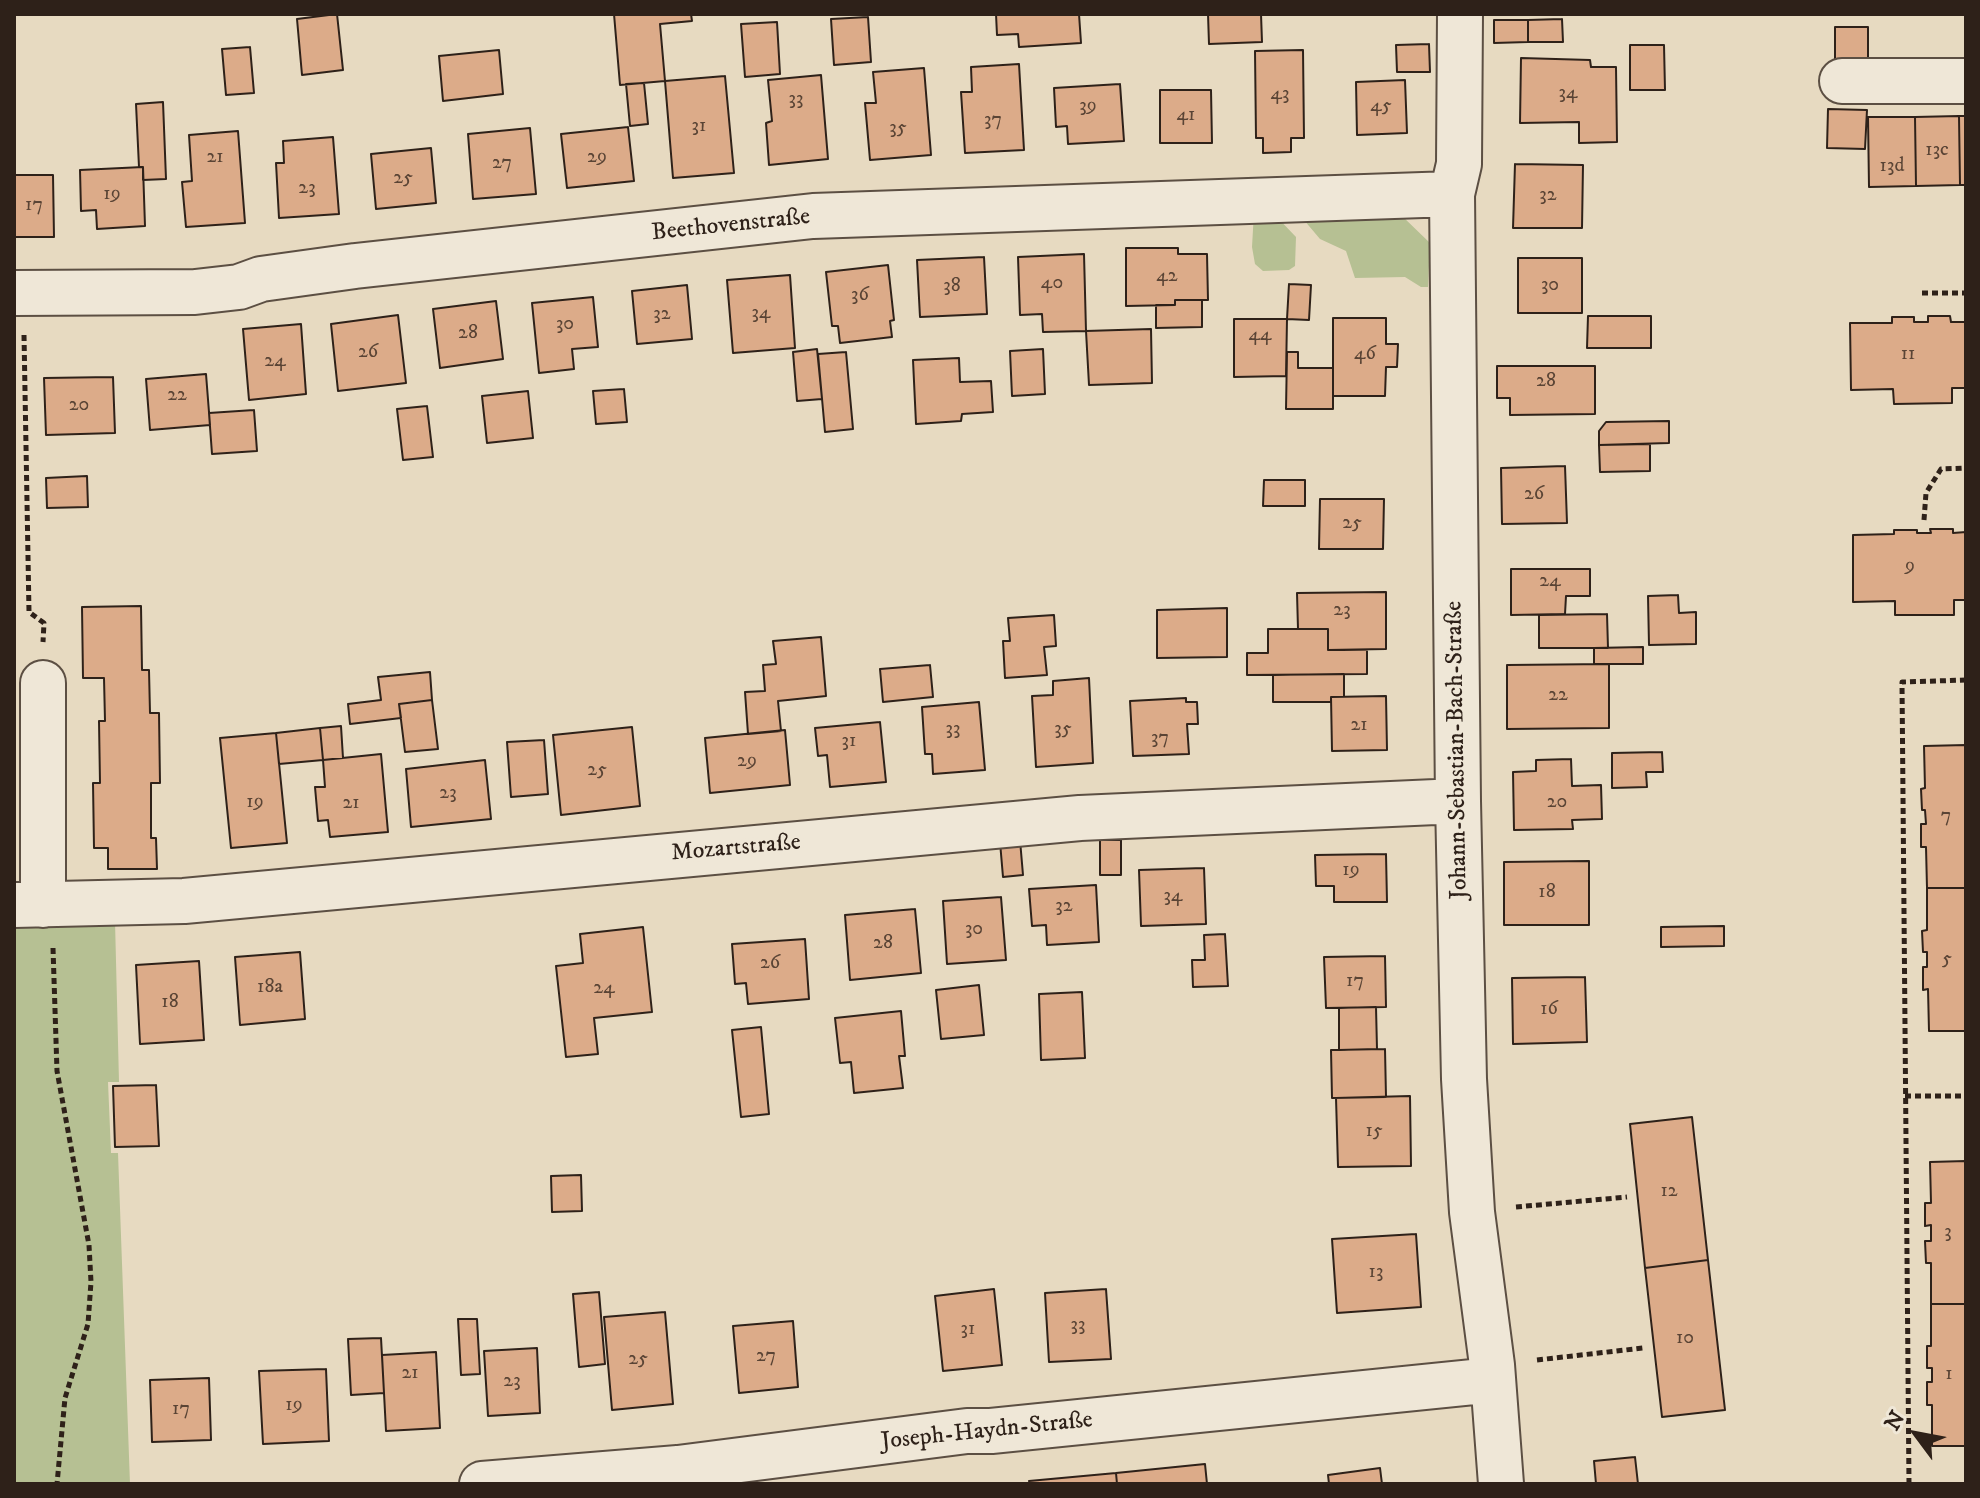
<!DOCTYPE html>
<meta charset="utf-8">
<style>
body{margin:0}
#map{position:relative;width:1980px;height:1498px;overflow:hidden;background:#e7dac1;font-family:"IM FELL DW Pica",serif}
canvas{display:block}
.frame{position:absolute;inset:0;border:16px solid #2e2119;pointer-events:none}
.north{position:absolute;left:1876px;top:1394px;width:80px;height:80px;-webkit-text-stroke:6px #efe7d7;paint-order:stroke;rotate:302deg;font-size:22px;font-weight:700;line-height:32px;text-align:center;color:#2e2119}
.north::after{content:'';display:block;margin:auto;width:28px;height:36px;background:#2e2119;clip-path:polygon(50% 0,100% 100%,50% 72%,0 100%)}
</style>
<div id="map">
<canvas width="1980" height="1498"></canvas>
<div class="frame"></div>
<div class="north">N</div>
</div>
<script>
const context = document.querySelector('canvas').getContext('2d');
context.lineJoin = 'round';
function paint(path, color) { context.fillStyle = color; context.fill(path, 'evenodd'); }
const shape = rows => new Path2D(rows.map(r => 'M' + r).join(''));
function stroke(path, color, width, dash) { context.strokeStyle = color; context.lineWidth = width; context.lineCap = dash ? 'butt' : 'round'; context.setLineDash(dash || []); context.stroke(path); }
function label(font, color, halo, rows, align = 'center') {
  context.font = font + ' "IM FELL DW Pica",serif'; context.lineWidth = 8; context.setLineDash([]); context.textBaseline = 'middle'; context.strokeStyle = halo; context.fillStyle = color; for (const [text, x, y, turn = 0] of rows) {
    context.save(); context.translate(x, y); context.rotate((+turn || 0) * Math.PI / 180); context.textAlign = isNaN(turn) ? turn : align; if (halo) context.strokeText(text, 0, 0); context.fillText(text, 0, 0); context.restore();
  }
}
paint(shape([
 [1254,212,1273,213,1296,237,1295,266,1289,270,1263,271,1255,264,1252,247],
 [1298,213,1401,215,1430,243,1428,287,1421,287,1405,277,1355,278,1346,251,1320,239],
 [115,921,119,1082,108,1082,111,1153,118,1153,130,1484,14,1484,14,924]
]), '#b6c093');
const building = shape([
 [337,14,343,70,302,75,297,19,337,14],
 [614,14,691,14,692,21,660,24,665,81,620,85,614,14],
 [996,14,1079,14,1081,43,1019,47,1018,34,997,35,996,14],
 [1208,14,1261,14,1262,42,1209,44,1208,14],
 [868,17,871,62,834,65,831,19,868,17],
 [1562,19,1563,42,1528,42,1528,20,1562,19],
 [1494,20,1528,20,1528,42,1494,43,1494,20],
 [777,22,780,74,745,77,741,24,777,22],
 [1835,27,1868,27,1868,58,1835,59,1835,27],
 [1429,44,1430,72,1397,72,1396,45,1429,44],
 [1630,45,1664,45,1665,90,1630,90,1630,45],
 [250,47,254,93,226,95,222,49,250,47],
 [499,50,503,94,443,101,439,56,499,50],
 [1303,50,1304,138,1291,138,1291,152,1263,153,1263,138,1256,138,1255,51,1303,50],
 [1521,58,1590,60,1591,67,1616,67,1617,142,1579,143,1579,122,1520,123,1521,58],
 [1019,64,1024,150,965,153,961,92,972,92,971,67,1019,64],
 [924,68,931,155,870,160,865,103,876,103,873,72,924,68],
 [821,75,828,159,769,165,766,123,772,121,768,80,821,75],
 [725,76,734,173,673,178,665,81,725,76],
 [1405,80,1407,133,1357,135,1356,82,1405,80],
 [644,83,648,124,630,126,626,84,644,83],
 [1120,84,1124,141,1068,144,1067,126,1056,127,1054,88,1120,84],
 [1160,90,1211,90,1212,143,1160,143,1160,90],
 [163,102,166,179,143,180,143,167,139,167,136,104,163,102],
 [1828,109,1867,110,1865,149,1827,148,1828,109],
 [1959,116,1966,116,1966,185,1960,185,1959,116],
 [1959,116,1960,185,1916,186,1915,117,1959,116],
 [1868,117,1915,117,1916,186,1869,187,1868,117],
 [628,127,634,181,567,188,561,134,628,127],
 [530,128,536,194,473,199,468,134,530,128],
 [238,131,245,223,186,227,182,182,192,181,189,135,238,131],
 [333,137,339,214,279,218,276,163,284,163,283,141,333,137],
 [431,148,436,203,376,209,371,154,431,148],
 [1515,164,1583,165,1582,228,1513,228,1515,164],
 [143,167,145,226,97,229,96,210,81,211,80,170,143,167],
 [14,175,53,175,54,237,14,237,14,175],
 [1126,248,1178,248,1178,254,1207,254,1208,300,1175,300,1175,305,1126,306,1126,248],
 [1084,254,1086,331,1043,332,1042,314,1020,315,1018,257,1084,254],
 [984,257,987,314,920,317,917,260,984,257],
 [1518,258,1582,258,1582,313,1518,313,1518,258],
 [888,265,894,320,890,321,892,337,840,343,838,326,832,326,826,272,888,265],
 [790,275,795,348,733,353,727,280,790,275],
 [1289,284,1311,285,1309,320,1287,319,1289,284],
 [687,285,692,339,637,344,632,291,687,285],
 [593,297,598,347,572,349,574,369,539,373,532,303,593,297],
 [1175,300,1202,300,1202,327,1156,328,1156,305,1175,305,1175,300],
 [496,301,503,359,440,368,433,309,496,301],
 [398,315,406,383,338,391,331,324,398,315],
 [1588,316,1651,316,1651,348,1587,348,1588,316],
 [1928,316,1950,316,1951,322,1966,322,1966,388,1952,388,1952,403,1894,404,1893,389,1851,390,1850,323,1892,323,1892,317,1914,317,1914,322,1928,322,1928,316],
 [1333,318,1386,318,1386,344,1398,344,1397,367,1386,367,1385,396,1333,396,1333,318],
 [1234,319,1287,319,1286,376,1234,377,1234,319],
 [301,324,306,394,249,400,243,329,301,324],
 [1151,329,1152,383,1089,385,1086,331,1151,329],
 [817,349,822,399,797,401,793,352,817,349],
 [1043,349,1045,394,1012,396,1010,351,1043,349],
 [846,352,853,429,825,432,818,354,846,352],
 [1287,352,1298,352,1298,368,1333,368,1333,409,1286,409,1287,352],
 [959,358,960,382,991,381,993,412,962,414,961,421,916,424,913,360,959,358],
 [1497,366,1595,366,1595,414,1510,415,1510,398,1497,398,1497,366],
 [206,374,210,425,150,430,146,379,206,374],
 [113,377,115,433,46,435,44,378,113,377],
 [624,389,627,422,596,424,593,391,624,389],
 [528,391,533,438,487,443,482,396,528,391],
 [427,406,433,457,403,460,397,409,427,406],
 [254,410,257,451,212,454,209,413,254,410],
 [1669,421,1669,443,1599,445,1599,431,1606,422,1669,421],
 [1650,444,1650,471,1600,472,1599,445,1650,444],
 [1565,466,1567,523,1502,524,1501,468,1565,466],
 [87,476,88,507,47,508,46,478,87,476],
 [1264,480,1305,480,1305,506,1263,506,1264,480],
 [1320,499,1384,499,1383,549,1319,549,1320,499],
 [1930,529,1953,529,1953,533,1966,532,1966,600,1954,600,1954,615,1895,615,1895,601,1853,602,1853,535,1894,534,1894,530,1917,530,1917,533,1931,533,1930,529],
 [1511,569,1590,569,1590,596,1566,596,1565,614,1511,615,1511,569],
 [1386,592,1386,649,1328,650,1328,629,1298,629,1297,593,1386,592],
 [1678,595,1679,613,1696,612,1696,644,1649,645,1648,596,1678,595],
 [141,606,142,670,149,670,150,713,159,713,160,783,151,783,151,838,156,838,157,869,108,869,108,848,94,848,93,783,100,783,99,721,105,721,104,678,83,678,82,607,141,606],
 [1227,608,1227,657,1157,658,1157,610,1227,608],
 [1607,614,1608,648,1539,648,1539,615,1607,614],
 [1054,615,1056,646,1044,647,1047,675,1005,678,1003,641,1010,641,1008,618,1054,615],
 [1268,629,1328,629,1328,650,1367,650,1367,674,1247,675,1247,653,1268,653,1268,629],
 [821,637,826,696,778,701,781,731,748,734,745,692,765,691,763,665,776,664,773,641,821,637],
 [1643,647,1643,664,1594,664,1594,648,1643,647],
 [1609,664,1609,728,1507,729,1507,665,1609,664],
 [930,665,933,697,883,702,880,669,930,665],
 [430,672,432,700,399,704,401,718,350,724,348,704,381,700,378,677,430,672],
 [1344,674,1344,697,1331,697,1331,702,1273,702,1273,675,1344,674],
 [1089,678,1093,763,1036,767,1032,696,1053,695,1053,681,1089,678],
 [1386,696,1387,750,1332,751,1331,697,1386,696],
 [1186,698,1186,702,1197,702,1198,724,1187,724,1189,754,1133,756,1130,701,1186,698],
 [432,700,438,749,405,752,399,704,432,700],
 [979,702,985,770,933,774,932,754,925,754,922,707,979,702],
 [880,722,886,782,830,787,827,755,818,756,815,728,880,722],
 [341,726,343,758,323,760,320,728,341,726],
 [632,727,640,806,561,815,553,735,632,727],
 [320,728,323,760,279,764,276,733,320,728],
 [785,730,790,785,710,793,705,738,785,730],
 [276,733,287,843,231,848,220,738,276,733],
 [544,740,548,794,511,797,507,742,544,740],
 [1966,745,1966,888,1927,888,1926,847,1921,847,1921,824,1926,824,1925,810,1922,810,1921,789,1925,788,1924,746,1966,745],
 [1662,752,1663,772,1646,772,1647,787,1612,788,1612,753,1662,752],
 [381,754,388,832,330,837,328,820,318,821,315,787,325,787,323,760,381,754],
 [1571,759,1572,786,1601,785,1602,819,1572,820,1573,829,1514,830,1513,772,1536,771,1536,760,1571,759],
 [485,760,491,819,411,827,406,769,485,760],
 [1020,840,1023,875,1003,877,1000,842,1020,840],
 [1100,840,1121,840,1121,875,1100,875,1100,840],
 [1386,854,1387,902,1334,902,1334,886,1316,886,1315,855,1386,854],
 [1589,861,1589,925,1504,925,1504,862,1589,861],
 [1204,868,1206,924,1141,926,1139,870,1204,868],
 [1096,885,1099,942,1047,945,1046,925,1032,926,1029,889,1096,885],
 [1927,888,1966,888,1966,1031,1929,1031,1928,989,1923,990,1923,967,1927,967,1927,952,1923,952,1922,931,1927,930,1927,888],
 [1001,897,1006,960,947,964,943,901,1001,897],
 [915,909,921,973,850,980,845,915,915,909],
 [1724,926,1724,946,1661,947,1661,927,1724,926],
 [643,927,652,1012,594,1018,598,1054,566,1057,556,966,583,963,580,934,643,927],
 [1225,934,1228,986,1193,987,1192,960,1205,960,1204,935,1225,934],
 [805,939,809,999,748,1004,746,983,735,984,732,944,805,939],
 [300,952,305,1019,240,1025,235,957,300,952],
 [1385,956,1386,1007,1326,1008,1324,957,1385,956],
 [199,961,204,1040,140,1044,136,965,199,961],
 [1585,977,1587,1042,1513,1044,1512,978,1585,977],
 [979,985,984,1035,941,1039,936,990,979,985],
 [1082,992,1085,1058,1041,1060,1039,994,1082,992],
 [1376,1007,1377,1049,1339,1050,1339,1008,1376,1007],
 [901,1011,905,1056,899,1056,903,1088,854,1093,851,1062,840,1063,835,1018,901,1011],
 [761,1027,769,1114,741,1117,732,1030,761,1027],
 [1385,1049,1386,1097,1332,1098,1331,1050,1385,1049],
 [156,1085,159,1146,115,1147,113,1086,156,1085],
 [1410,1096,1411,1166,1338,1167,1336,1098,1410,1096],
 [1692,1117,1708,1260,1645,1268,1630,1124,1692,1117],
 [1966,1161,1966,1304,1931,1304,1931,1263,1926,1263,1925,1241,1931,1241,1931,1225,1925,1226,1925,1203,1931,1203,1930,1162,1966,1161],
 [581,1175,582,1211,552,1212,551,1176,581,1175],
 [1416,1234,1421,1307,1337,1313,1332,1239,1416,1234],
 [1708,1260,1725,1410,1662,1417,1645,1268,1708,1260],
 [994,1289,1002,1365,943,1371,935,1296,994,1289],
 [1106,1289,1111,1359,1049,1362,1045,1293,1106,1289],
 [599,1292,605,1364,579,1367,573,1294,599,1292],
 [1931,1304,1966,1304,1966,1446,1932,1446,1932,1405,1927,1405,1927,1382,1932,1382,1932,1368,1927,1368,1927,1346,1931,1346,1931,1304],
 [665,1312,673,1404,612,1410,604,1317,665,1312],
 [458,1319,477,1319,480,1374,461,1375,458,1319],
 [793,1321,798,1387,739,1393,733,1326,793,1321],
 [381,1338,384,1393,351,1395,348,1339,381,1338],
 [537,1348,540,1413,488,1416,484,1351,537,1348],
 [436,1352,440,1428,386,1431,382,1355,436,1352],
 [326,1369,329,1441,263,1444,259,1371,326,1369],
 [209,1378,211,1440,152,1442,150,1380,209,1378],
 [1635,1457,1638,1484,1596,1484,1594,1461,1635,1457],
 [1205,1464,1207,1484,1117,1484,1116,1473,1205,1464],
 [1380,1468,1382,1484,1329,1484,1328,1475,1380,1468],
 [1116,1473,1117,1484,1030,1484,1029,1481,1116,1473]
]);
paint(building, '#dcab89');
stroke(building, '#2e2119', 2);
const minor = shape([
 [1460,14,1459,164,1452,194,1458,801,1464,1079,1472,1212,1492,1365,1501,1484],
 [1842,81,1966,81],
 [14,293,195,292,239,287,261,279,355,266,813,216,1452,194],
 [14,905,184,901,1080,818,1458,801],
 [43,905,43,683],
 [482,1484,678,1468,967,1431,991,1431,1493,1380]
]);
stroke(minor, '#5c4f43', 48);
stroke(shape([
 [1922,293,1966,293],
 [24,335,29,612,44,623,43,642],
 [1924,520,1926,493,1941,469,1966,468],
 [53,948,57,1071,89,1245,91,1282,88,1324,65,1398,57,1484],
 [1905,1096,1966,1096],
 [1516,1207,1627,1197],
 [1537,1360,1643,1348],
 [1909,1484,1902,682,1966,680]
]), '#2e2119', 5, [6, 4]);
stroke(minor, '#efe7d7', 44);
label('20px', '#5a4435', null, [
 ["34",1568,94],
 ["43",1280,95],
 ["33",796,100],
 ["39",1088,107],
 ["45",1381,107],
 ["41",1186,116],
 ["37",993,121],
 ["31",699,127],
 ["35",898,129],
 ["13c",1937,151],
 ["21",215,158],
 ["29",597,158],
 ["27",502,164],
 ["13d",1892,167],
 ["25",403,179],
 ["23",307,189],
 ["19",112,195],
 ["32",1548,196],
 ["17",34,206],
 ["42",1167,277],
 ["40",1052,284],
 ["30",1550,286],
 ["38",952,287],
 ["36",860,296],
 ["34",761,314],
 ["32",662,315],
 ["30",565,325],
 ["28",468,334],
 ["44",1260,336],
 ["26",368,353],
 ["46",1365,355],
 ["11",1908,355],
 ["24",275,362],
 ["28",1546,382],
 ["22",177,396],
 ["20",79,406],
 ["26",1534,495],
 ["25",1352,524],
 ["9",1910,567],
 ["24",1550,582],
 ["23",1342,611],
 ["22",1558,696],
 ["21",1359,726],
 ["33",953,730],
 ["35",1063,730],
 ["37",1160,739],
 ["31",849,742],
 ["29",747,762],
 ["25",597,771],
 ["23",448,794],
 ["19",255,803],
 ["20",1557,803],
 ["21",351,804],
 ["7",1946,817],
 ["19",1351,871],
 ["18",1547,893],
 ["34",1173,897],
 ["32",1064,907],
 ["30",974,930],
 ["28",883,944],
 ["5",1947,960],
 ["26",770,964],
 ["17",1355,982],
 ["18a",270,988],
 ["24",604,989],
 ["18",170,1003],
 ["16",1549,1010],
 ["15",1374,1132],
 ["12",1669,1192],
 ["3",1948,1233],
 ["13",1376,1273],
 ["33",1078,1326],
 ["31",968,1330],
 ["10",1685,1339],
 ["27",766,1357],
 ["25",638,1360],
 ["21",410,1374],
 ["1",1949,1375],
 ["23",512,1382],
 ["19",294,1406],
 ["17",181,1410]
]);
label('24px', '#2e2119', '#efe7d7', [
 ["Beethovenstraße",731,226,-6],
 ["Johann-Sebastian-Bach-Straße",1458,750,-91],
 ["Mozartstraße",736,849,-5],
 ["Joseph-Haydn-Straße",987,1432,-6]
]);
</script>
